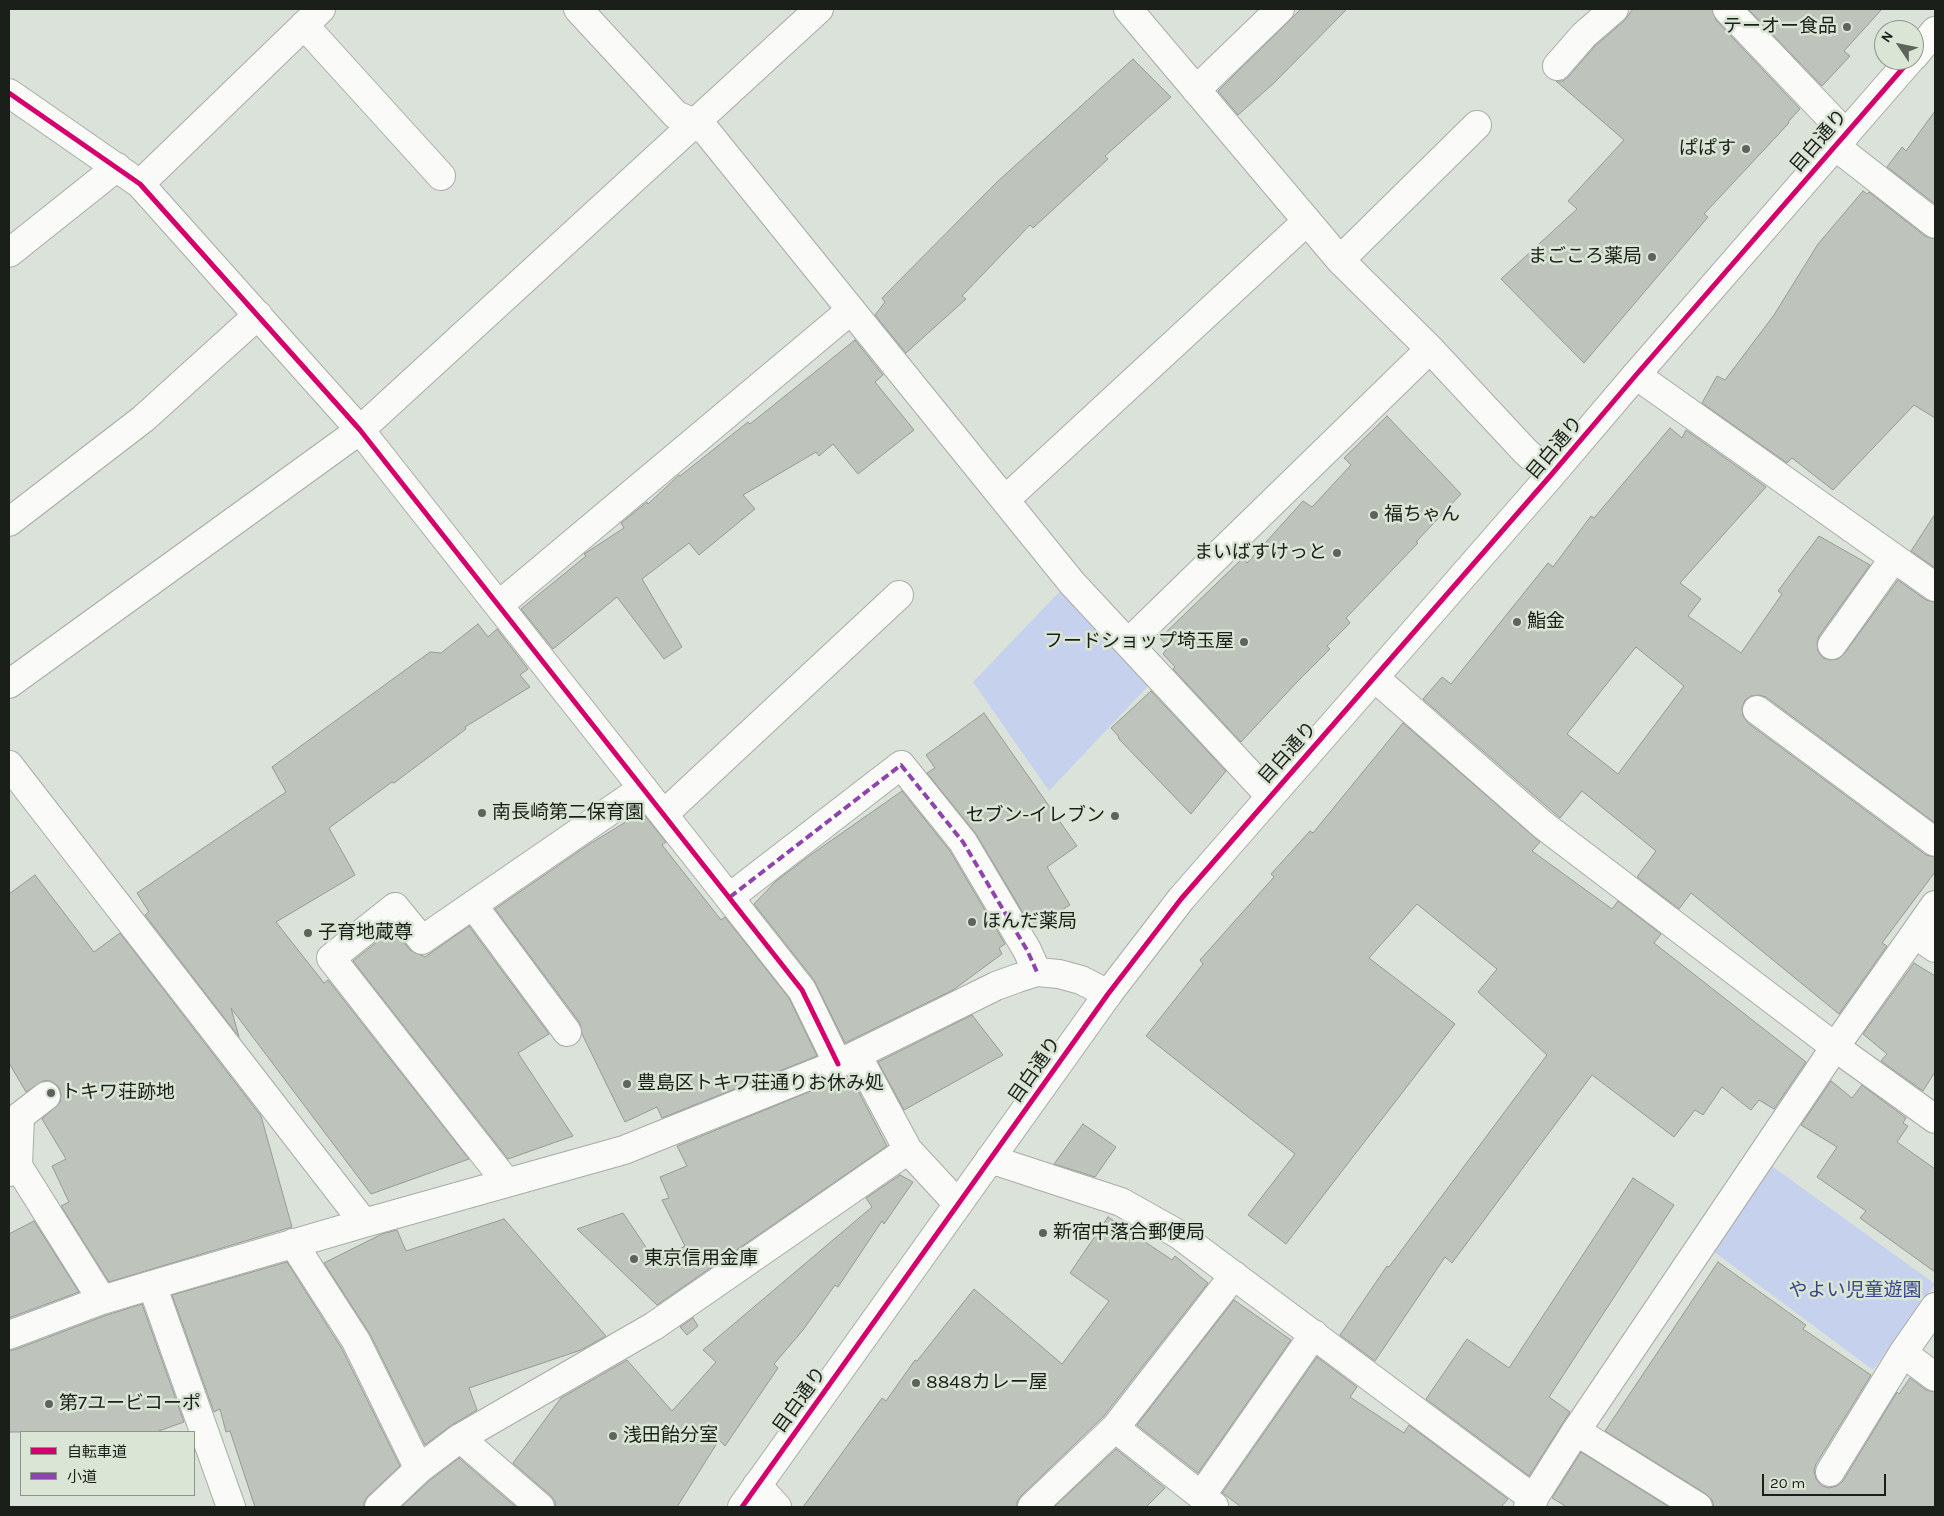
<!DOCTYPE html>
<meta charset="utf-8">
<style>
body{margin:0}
#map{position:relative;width:1944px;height:1516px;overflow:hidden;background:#dbe2da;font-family:Karla,"Noto Sans JP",sans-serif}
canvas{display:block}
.frame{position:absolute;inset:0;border:10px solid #1b1f19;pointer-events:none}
.legend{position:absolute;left:20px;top:1431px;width:175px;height:65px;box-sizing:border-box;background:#dae5d6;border:1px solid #8e968a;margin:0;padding:6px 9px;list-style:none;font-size:15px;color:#1b1f19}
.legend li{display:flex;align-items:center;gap:10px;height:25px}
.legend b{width:25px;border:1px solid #8e968a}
.north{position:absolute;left:1874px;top:20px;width:50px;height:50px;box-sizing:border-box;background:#dae5d6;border:1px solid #8e968a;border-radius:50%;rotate:304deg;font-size:14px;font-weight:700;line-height:20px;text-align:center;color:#1b1f19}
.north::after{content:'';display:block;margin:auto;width:18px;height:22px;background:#5e635d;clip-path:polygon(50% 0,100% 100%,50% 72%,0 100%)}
.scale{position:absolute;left:1762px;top:1474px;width:124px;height:22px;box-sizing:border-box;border:2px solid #1b1f19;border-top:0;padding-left:6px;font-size:15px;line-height:18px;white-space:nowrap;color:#1b1f19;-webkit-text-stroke:4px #dae5d6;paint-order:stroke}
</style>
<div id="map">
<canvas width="1944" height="1516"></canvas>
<div class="frame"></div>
<ul class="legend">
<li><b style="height:6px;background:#d6006c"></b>自転車道</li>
<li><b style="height:6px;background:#8e44ad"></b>小道</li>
</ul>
<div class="north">N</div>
<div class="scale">20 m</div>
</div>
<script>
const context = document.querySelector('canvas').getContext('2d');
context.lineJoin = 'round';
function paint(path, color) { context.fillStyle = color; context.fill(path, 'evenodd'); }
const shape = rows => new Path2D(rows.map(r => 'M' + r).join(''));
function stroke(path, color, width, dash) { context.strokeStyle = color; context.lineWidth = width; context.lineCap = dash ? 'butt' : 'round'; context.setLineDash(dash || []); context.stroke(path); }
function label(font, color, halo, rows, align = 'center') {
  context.font = font + ' Karla,"Noto Sans JP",sans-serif'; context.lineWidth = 5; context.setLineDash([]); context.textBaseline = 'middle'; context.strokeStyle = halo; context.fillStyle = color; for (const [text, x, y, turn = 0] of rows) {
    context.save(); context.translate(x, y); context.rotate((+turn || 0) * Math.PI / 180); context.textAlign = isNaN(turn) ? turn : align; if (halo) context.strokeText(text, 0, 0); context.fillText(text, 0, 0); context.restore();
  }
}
paint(shape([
 [1063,588,1149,685,1049,791,973,682],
 [1769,1164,1935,1284,1873,1370,1709,1248]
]), '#c6d2ed');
const building = shape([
 [1301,9,1347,9,1274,83,1238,115,1218,91,1301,9],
 [1633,9,1712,9,1716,20,1800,109,1788,122,1789,123,1704,214,1708,217,1584,363,1501,279,1577,209,1568,201,1624,140,1556,81,1563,81,1569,76,1595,46,1624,21,1633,9],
 [1748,9,1882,9,1844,51,1850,56,1822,86,1748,9],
 [1133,59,1171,97,1105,156,1108,159,1033,228,1030,225,962,296,966,299,906,353,875,315,885,302,882,298,997,182,1133,59],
 [1935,111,1935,204,1887,167,1902,147,1906,151,1935,111],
 [1863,191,1867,194,1869,192,1925,236,1935,239,1935,418,1914,405,1833,490,1792,458,1787,463,1702,403,1717,376,1725,380,1774,315,1818,244,1863,191],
 [855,340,883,375,875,382,914,430,858,474,833,444,819,456,816,452,743,495,755,509,699,555,689,543,642,579,682,647,664,659,617,597,553,649,521,609,586,556,584,554,624,528,621,523,647,502,648,504,679,475,680,476,748,422,750,424,855,340],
 [1387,416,1461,494,1416,542,1418,543,1346,618,1350,623,1327,646,1330,649,1298,681,1241,742,1173,669,1175,667,1163,654,1168,647,1160,638,1243,558,1247,563,1303,501,1312,507,1351,465,1344,458,1387,416],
 [1670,428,1682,438,1686,430,1766,487,1680,583,1701,599,1688,616,1741,653,1782,594,1778,591,1819,536,1870,565,1819,636,1817,643,1818,651,1823,658,1830,660,1838,659,1844,654,1898,580,1926,600,1935,602,1935,823,1766,697,1759,695,1751,696,1745,700,1742,708,1743,716,1748,723,1926,855,1935,857,1935,872,1882,943,1887,946,1839,1014,1691,893,1679,909,1637,877,1656,851,1582,791,1560,818,1423,699,1442,677,1451,684,1548,563,1553,567,1591,516,1594,518,1670,428],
 [1636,647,1684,686,1618,774,1567,734,1636,647],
 [1935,514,1935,568,1911,551,1935,514],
 [478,624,488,637,497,629,528,669,520,675,530,687,465,727,466,729,394,783,392,782,329,828,355,875,276,922,324,983,328,980,469,1159,371,1194,231,1008,239,1037,145,915,149,912,137,893,286,792,272,767,430,652,441,653,478,624],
 [1151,691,1226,771,1191,814,1118,738,1119,737,1111,728,1151,691],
 [984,713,1077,846,1047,867,1070,905,1032,928,976,834,927,773,935,768,926,755,984,713],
 [1403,723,1540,842,1532,851,1612,909,1618,901,1661,934,1654,943,1806,1062,1774,1109,1759,1100,1751,1110,1722,1087,1703,1115,1695,1110,1674,1137,1592,1075,1452,1263,1445,1257,1375,1361,1340,1335,1387,1266,1389,1267,1547,1055,1478,992,1497,969,1417,904,1369,958,1455,1024,1286,1244,1248,1215,1295,1154,1146,1036,1203,964,1200,960,1274,877,1271,874,1310,831,1313,833,1403,723],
 [902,791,950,851,1005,944,999,948,1002,954,953,990,845,1043,814,980,754,904,776,881,809,856,902,791],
 [642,812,666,842,662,845,721,920,725,917,789,998,817,1056,662,1118,657,1107,625,1122,582,1034,580,1023,495,909,588,845,642,812],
 [35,875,94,952,120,933,261,1116,292,1227,109,1282,61,1206,69,1202,52,1166,66,1159,42,1119,60,1102,61,1094,59,1087,51,1081,43,1081,26,1092,9,1063,9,894,35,875],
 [469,926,549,1034,518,1053,573,1136,508,1159,353,961,393,929,410,950,425,957,469,926],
 [1914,963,1935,976,1935,1072,1923,1091,1881,1061,1887,1054,1863,1034,1914,963],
 [972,1015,1003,1055,904,1110,878,1062,972,1015],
 [850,1075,887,1146,657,1305,577,1229,623,1213,656,1262,685,1246,662,1200,669,1198,660,1177,687,1166,677,1146,850,1075],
 [1831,1081,1852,1098,1862,1085,1906,1118,1903,1123,1908,1126,1897,1142,1935,1169,1935,1272,1860,1218,1866,1211,1817,1177,1837,1147,1801,1125,1831,1081],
 [1083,1124,1116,1147,1095,1177,1054,1164,1083,1124],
 [900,1175,913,1182,884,1224,882,1221,838,1287,835,1285,803,1330,774,1364,778,1368,725,1446,719,1440,677,1507,555,1507,555,1501,550,1495,513,1463,561,1398,627,1360,672,1411,716,1362,703,1350,872,1207,866,1198,900,1175],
 [1633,1178,1674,1205,1549,1397,1570,1412,1529,1476,1426,1399,1467,1339,1509,1368,1633,1178],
 [1108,1217,1172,1260,1175,1256,1208,1283,1103,1417,1021,1496,1017,1502,1017,1507,803,1507,882,1398,886,1401,915,1360,917,1361,974,1289,1062,1364,1109,1301,1070,1273,1108,1217],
 [504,1219,606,1336,581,1350,469,1388,477,1410,452,1425,425,1445,370,1334,324,1263,382,1234,397,1230,406,1251,504,1219],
 [34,1221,79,1292,9,1318,9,1234,34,1221],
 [287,1262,342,1349,400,1466,368,1496,364,1502,364,1507,255,1507,230,1431,226,1432,220,1409,214,1412,172,1295,287,1262],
 [1718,1262,1806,1325,1803,1329,1871,1375,1816,1464,1814,1471,1816,1479,1822,1486,1829,1488,1837,1486,1843,1481,1897,1392,1899,1394,1910,1378,1926,1390,1935,1392,1935,1507,1714,1507,1712,1500,1706,1494,1605,1431,1718,1262],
 [1234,1300,1291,1340,1198,1473,1137,1425,1234,1300],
 [142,1304,184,1422,156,1432,9,1432,9,1350,14,1350,107,1315,142,1304],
 [693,1318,698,1326,687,1335,680,1327,693,1318],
 [1317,1357,1357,1387,1350,1397,1404,1433,1409,1425,1508,1499,1501,1507,1241,1507,1224,1494,1222,1493,1317,1357],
 [1116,1449,1165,1488,1146,1507,1054,1507,1116,1449],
 [1581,1452,1669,1507,1567,1507,1552,1498,1581,1452],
 [459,1458,516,1507,401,1507,429,1481,459,1458]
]);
paint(building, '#bec3bc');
stroke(building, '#959a94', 1);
const minor = shape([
 [578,9,676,115,695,123,707,132,1072,583,1270,796],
 [1128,9,1340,260,1430,349,1525,451,1551,475],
 [1727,9,1846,134],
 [304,25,441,176],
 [1557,66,1584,35,1614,9],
 [1196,90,1280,9],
 [9,93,140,184,360,430,802,990,838,1064],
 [1835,146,1935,224],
 [140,184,321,9],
 [9,253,117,167],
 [1340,260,1477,125],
 [1636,375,1935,587],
 [1005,500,1306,222],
 [9,522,143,419,258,315],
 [499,605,851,310],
 [1128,643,1430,349],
 [1832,645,1894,558],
 [1375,678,1543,825,1835,1047,1935,1119],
 [9,684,360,430,819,9],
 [1757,710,1935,842],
 [9,765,364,1223],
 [664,814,899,595],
 [730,897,901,765,963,842,1027,950,1037,972],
 [473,905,567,1032],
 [1915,934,1935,948],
 [857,1055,908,1150,958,1204],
 [990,1159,1121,1202,1178,1234,1534,1499],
 [18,1166,20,1116,46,1096],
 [9,1172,18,1166,102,1300],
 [507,1183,331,958,395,907,422,940,643,788],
 [293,1243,356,1341,419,1469],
 [152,1285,231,1507],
 [9,1335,102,1300,152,1285,364,1223,624,1150,838,1064,996,986,1018,978,1037,972,1059,974,1081,980,1108,994],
 [1903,1353,1935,1377],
 [1115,1428,1214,1506],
 [1576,1431,1698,1507],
 [460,1438,540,1507],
 [1830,1472,1903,1353,1935,1307],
 [757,1485,777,1507],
 [1201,1496,1314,1334],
 [379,1507,419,1469,460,1438,654,1326,908,1150],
 [1032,1507,1115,1428,1234,1275],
 [1528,1507,1576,1431,1835,1047,1935,905]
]);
const major = shape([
 [1914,56,1935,31],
 [742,1507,1108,994,1181,899,1551,475,1636,375,1910,60]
]);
stroke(minor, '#a7aca6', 30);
stroke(major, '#a7aca6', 30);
stroke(minor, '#fafbf9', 28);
stroke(major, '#fafbf9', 28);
stroke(shape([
 [730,897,901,765,963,842,1027,950,1037,972]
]), '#8e44ad', 4, [8, 4]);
stroke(shape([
 [9,93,140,184,360,430,802,990,838,1064],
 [742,1507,1108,994,1181,899,1551,475,1636,375,1910,60]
]), '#d6006c', 5);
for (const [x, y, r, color] of [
 [1847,27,5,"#5e635d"],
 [1746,149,5,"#5e635d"],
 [1652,257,5,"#5e635d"],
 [1374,515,5,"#5e635d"],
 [1337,553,5,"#5e635d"],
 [1517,622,5,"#5e635d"],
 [1244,642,5,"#5e635d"],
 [482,813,5,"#5e635d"],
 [1115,816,5,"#5e635d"],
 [972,922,5,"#5e635d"],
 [308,933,5,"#5e635d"],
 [627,1084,5,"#5e635d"],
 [51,1093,5,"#5e635d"],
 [1043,1233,5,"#5e635d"],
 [634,1259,5,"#5e635d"],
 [916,1383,5,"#5e635d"],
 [49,1404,5,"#5e635d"],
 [613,1436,5,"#5e635d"]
]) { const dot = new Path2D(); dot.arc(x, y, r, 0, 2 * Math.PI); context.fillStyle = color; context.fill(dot); stroke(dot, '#dae5d6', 2); }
label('19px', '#1b1f19', '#dae5d6', [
 ["テーオー食品",1837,27,"right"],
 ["ぱぱす",1736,149,"right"],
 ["まごころ薬局",1642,257,"right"],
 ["福ちゃん",1384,515],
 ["まいばすけっと",1327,553,"right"],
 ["鮨金",1527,622],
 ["フードショップ埼玉屋",1234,642,"right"],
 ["南長崎第二保育園",492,813],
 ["セブン-イレブン",1105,816,"right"],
 ["ほんだ薬局",982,922],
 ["子育地蔵尊",318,933],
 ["豊島区トキワ荘通りお休み処",637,1084],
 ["トキワ荘跡地",61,1093],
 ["新宿中落合郵便局",1053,1233],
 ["東京信用金庫",644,1259],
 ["8848カレー屋",926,1383],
 ["第7ユービコーポ",59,1404],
 ["浅田飴分室",623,1436]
], 'left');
label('19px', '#1b1f19', '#dae5d6', [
 ["目白通り",1819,141,-49],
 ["目白通り",1555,448,-50],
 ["目白通り",1288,753,-48],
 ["目白通り",1035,1070,-55],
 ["目白通り",800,1400,-54]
]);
label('19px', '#37458a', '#dae5d6', [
 ["やよい児童遊園",1855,1291]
]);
</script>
